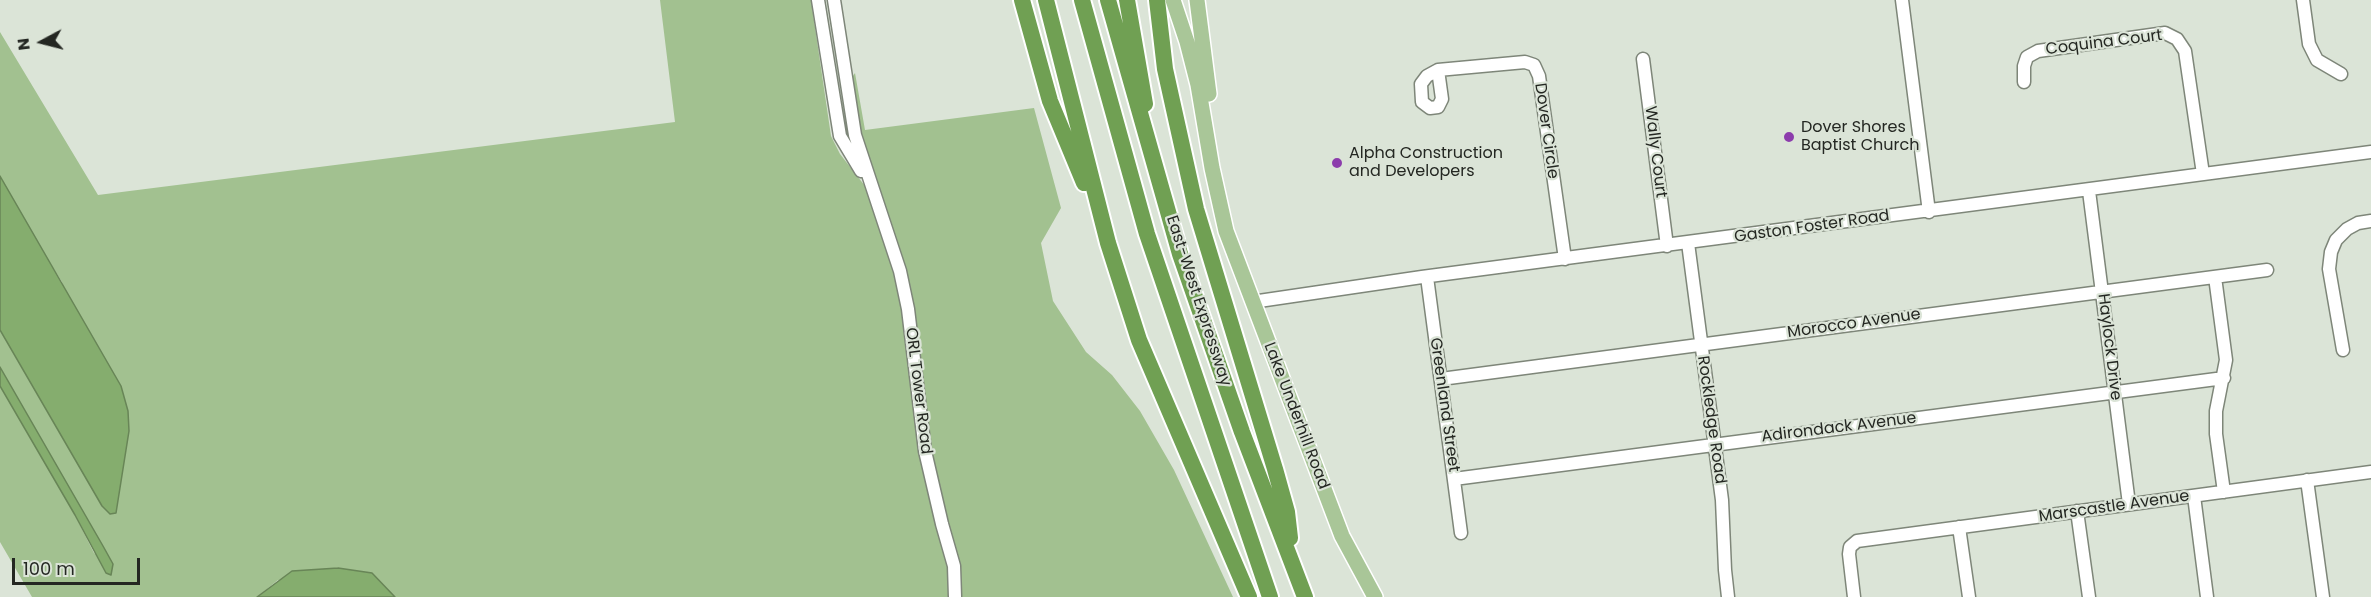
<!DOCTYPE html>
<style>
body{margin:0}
#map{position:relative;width:2371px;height:597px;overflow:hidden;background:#dbe4d7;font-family:Poppins,sans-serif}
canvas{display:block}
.north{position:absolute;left:12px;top:12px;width:60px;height:60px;-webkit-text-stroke:4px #dbe4d7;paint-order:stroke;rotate:263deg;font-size:16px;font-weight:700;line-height:24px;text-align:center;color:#242722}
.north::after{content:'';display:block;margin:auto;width:21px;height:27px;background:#242722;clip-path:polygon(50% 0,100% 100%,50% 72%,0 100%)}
.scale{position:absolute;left:12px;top:558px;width:128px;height:27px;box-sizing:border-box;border:3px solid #242722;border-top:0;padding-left:8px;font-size:18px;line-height:21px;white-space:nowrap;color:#242722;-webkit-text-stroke:4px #dbe4d7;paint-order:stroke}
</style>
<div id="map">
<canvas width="2371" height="597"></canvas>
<div class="north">N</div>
<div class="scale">100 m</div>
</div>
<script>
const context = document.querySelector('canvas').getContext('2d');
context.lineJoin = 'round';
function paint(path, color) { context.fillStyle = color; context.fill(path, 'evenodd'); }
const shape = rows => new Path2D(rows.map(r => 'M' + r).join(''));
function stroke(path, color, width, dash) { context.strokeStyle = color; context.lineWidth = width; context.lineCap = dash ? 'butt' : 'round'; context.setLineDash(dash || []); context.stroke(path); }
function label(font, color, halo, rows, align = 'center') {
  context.font = font + ' Poppins,sans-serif'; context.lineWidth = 4.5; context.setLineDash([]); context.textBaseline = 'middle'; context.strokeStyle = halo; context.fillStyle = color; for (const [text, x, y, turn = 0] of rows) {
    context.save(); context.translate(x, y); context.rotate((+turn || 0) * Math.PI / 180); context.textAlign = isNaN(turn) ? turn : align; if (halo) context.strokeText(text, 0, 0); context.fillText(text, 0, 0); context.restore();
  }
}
paint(shape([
 [660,0,811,0,831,136,840,154,865,186,895,275,950,569,951,597,395,597,372,573,278,580,257,597,32,597,0,542,0,386,75,515,94,553,113,564,0,367,0,330,102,506,113,514,62,282,35,239,0,176,0,32,98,195,675,122],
 [855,73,865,130,1034,108,1061,208,1041,243,1053,301,1086,352,1112,375,1140,411,1174,470,1233,597,960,597,960,571,931,454,913,315,863,153,851,79]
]), '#a2c190');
const water = shape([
 [0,176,121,386,128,411,129,431,116,513,110,514,102,506,0,330,0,176],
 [0,367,103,546,113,564,111,575,106,573,75,515,0,386,0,367],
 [338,568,372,573,395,597,257,597,292,571,338,568]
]);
paint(water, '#85ad6e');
stroke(water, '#688557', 1.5);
const minor = shape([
 [818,0,840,136,861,171],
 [834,0,855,135,900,271,908,309,925,451,942,524,954,566,955,597],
 [1902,0,1929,212],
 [2303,0,2309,44,2317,60,2341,74],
 [1643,59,1667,246],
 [1438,70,1442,99,1438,107,1430,108,1422,102,1421,84,1427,76,1438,70,1525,62,1534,65,1539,76,1565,259],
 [2024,82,2024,66,2027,57,2038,51,2165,33,2177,39,2185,51,2203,174],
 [2089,191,2129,504],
 [1688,243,1722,500,1725,570,1728,597],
 [1427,277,1461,533],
 [2215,277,2226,360,2216,411,2216,434,2224,492],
 [1252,302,1422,277,2371,152],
 [2343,350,2329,269,2331,252,2336,240,2347,229,2358,223,2371,221],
 [1441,379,2267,270],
 [1454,479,2224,378],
 [2307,480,2323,597],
 [2194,496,2207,597],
 [2077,511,2089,597],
 [1959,527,1969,597],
 [1854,597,1849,554,1850,547,1857,541,2371,472]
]);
const major = shape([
 [1173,0,1187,42,1198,85,1212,168,1226,231,1342,536,1375,597],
 [1197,0,1209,94]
]);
const highway = shape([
 [1022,0,1050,101,1084,183],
 [1046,0,1108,243,1139,340,1249,597],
 [1082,0,1147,234,1270,597],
 [1108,0,1180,254,1242,432,1305,597],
 [1127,0,1145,104],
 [1157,0,1165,69,1196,209,1275,469,1287,512,1290,538]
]);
stroke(minor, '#7e8679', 15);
stroke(major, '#fff', 18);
stroke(highway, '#fff', 20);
stroke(minor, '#fff', 12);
stroke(major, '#a9c698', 15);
stroke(highway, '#70a053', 16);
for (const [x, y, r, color] of [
 [1789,137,6,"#8c3cac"],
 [1337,163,6,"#8c3cac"]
]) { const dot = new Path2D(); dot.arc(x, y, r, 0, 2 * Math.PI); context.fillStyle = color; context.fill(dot); stroke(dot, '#dbe4d7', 2); }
label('16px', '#242722', '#dbe4d7', [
 ["Coquina Court",2104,43,-7],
 ["Dover Circle",1546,131,82],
 ["Wally Court",1655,152,83],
 ["Gaston Foster Road",1812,227,-8],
 ["East-West Expressway",1198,301,72],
 ["Morocco Avenue",1854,324,-8],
 ["Haylock Drive",2109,347,83],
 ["ORL Tower Road",918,391,83],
 ["Greenland Street",1444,405,82],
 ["Lake Underhill Road",1296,416,69],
 ["Rockledge Road",1711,420,82],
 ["Adirondack Avenue",1839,428,-7],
 ["Marscastle Avenue",2114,507,-8]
]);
label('16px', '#242722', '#dbe4d7', [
 ["Dover Shores",1801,128],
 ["Baptist Church",1801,146],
 ["Alpha Construction",1349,154],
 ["and Developers",1349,172]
], 'left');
</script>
